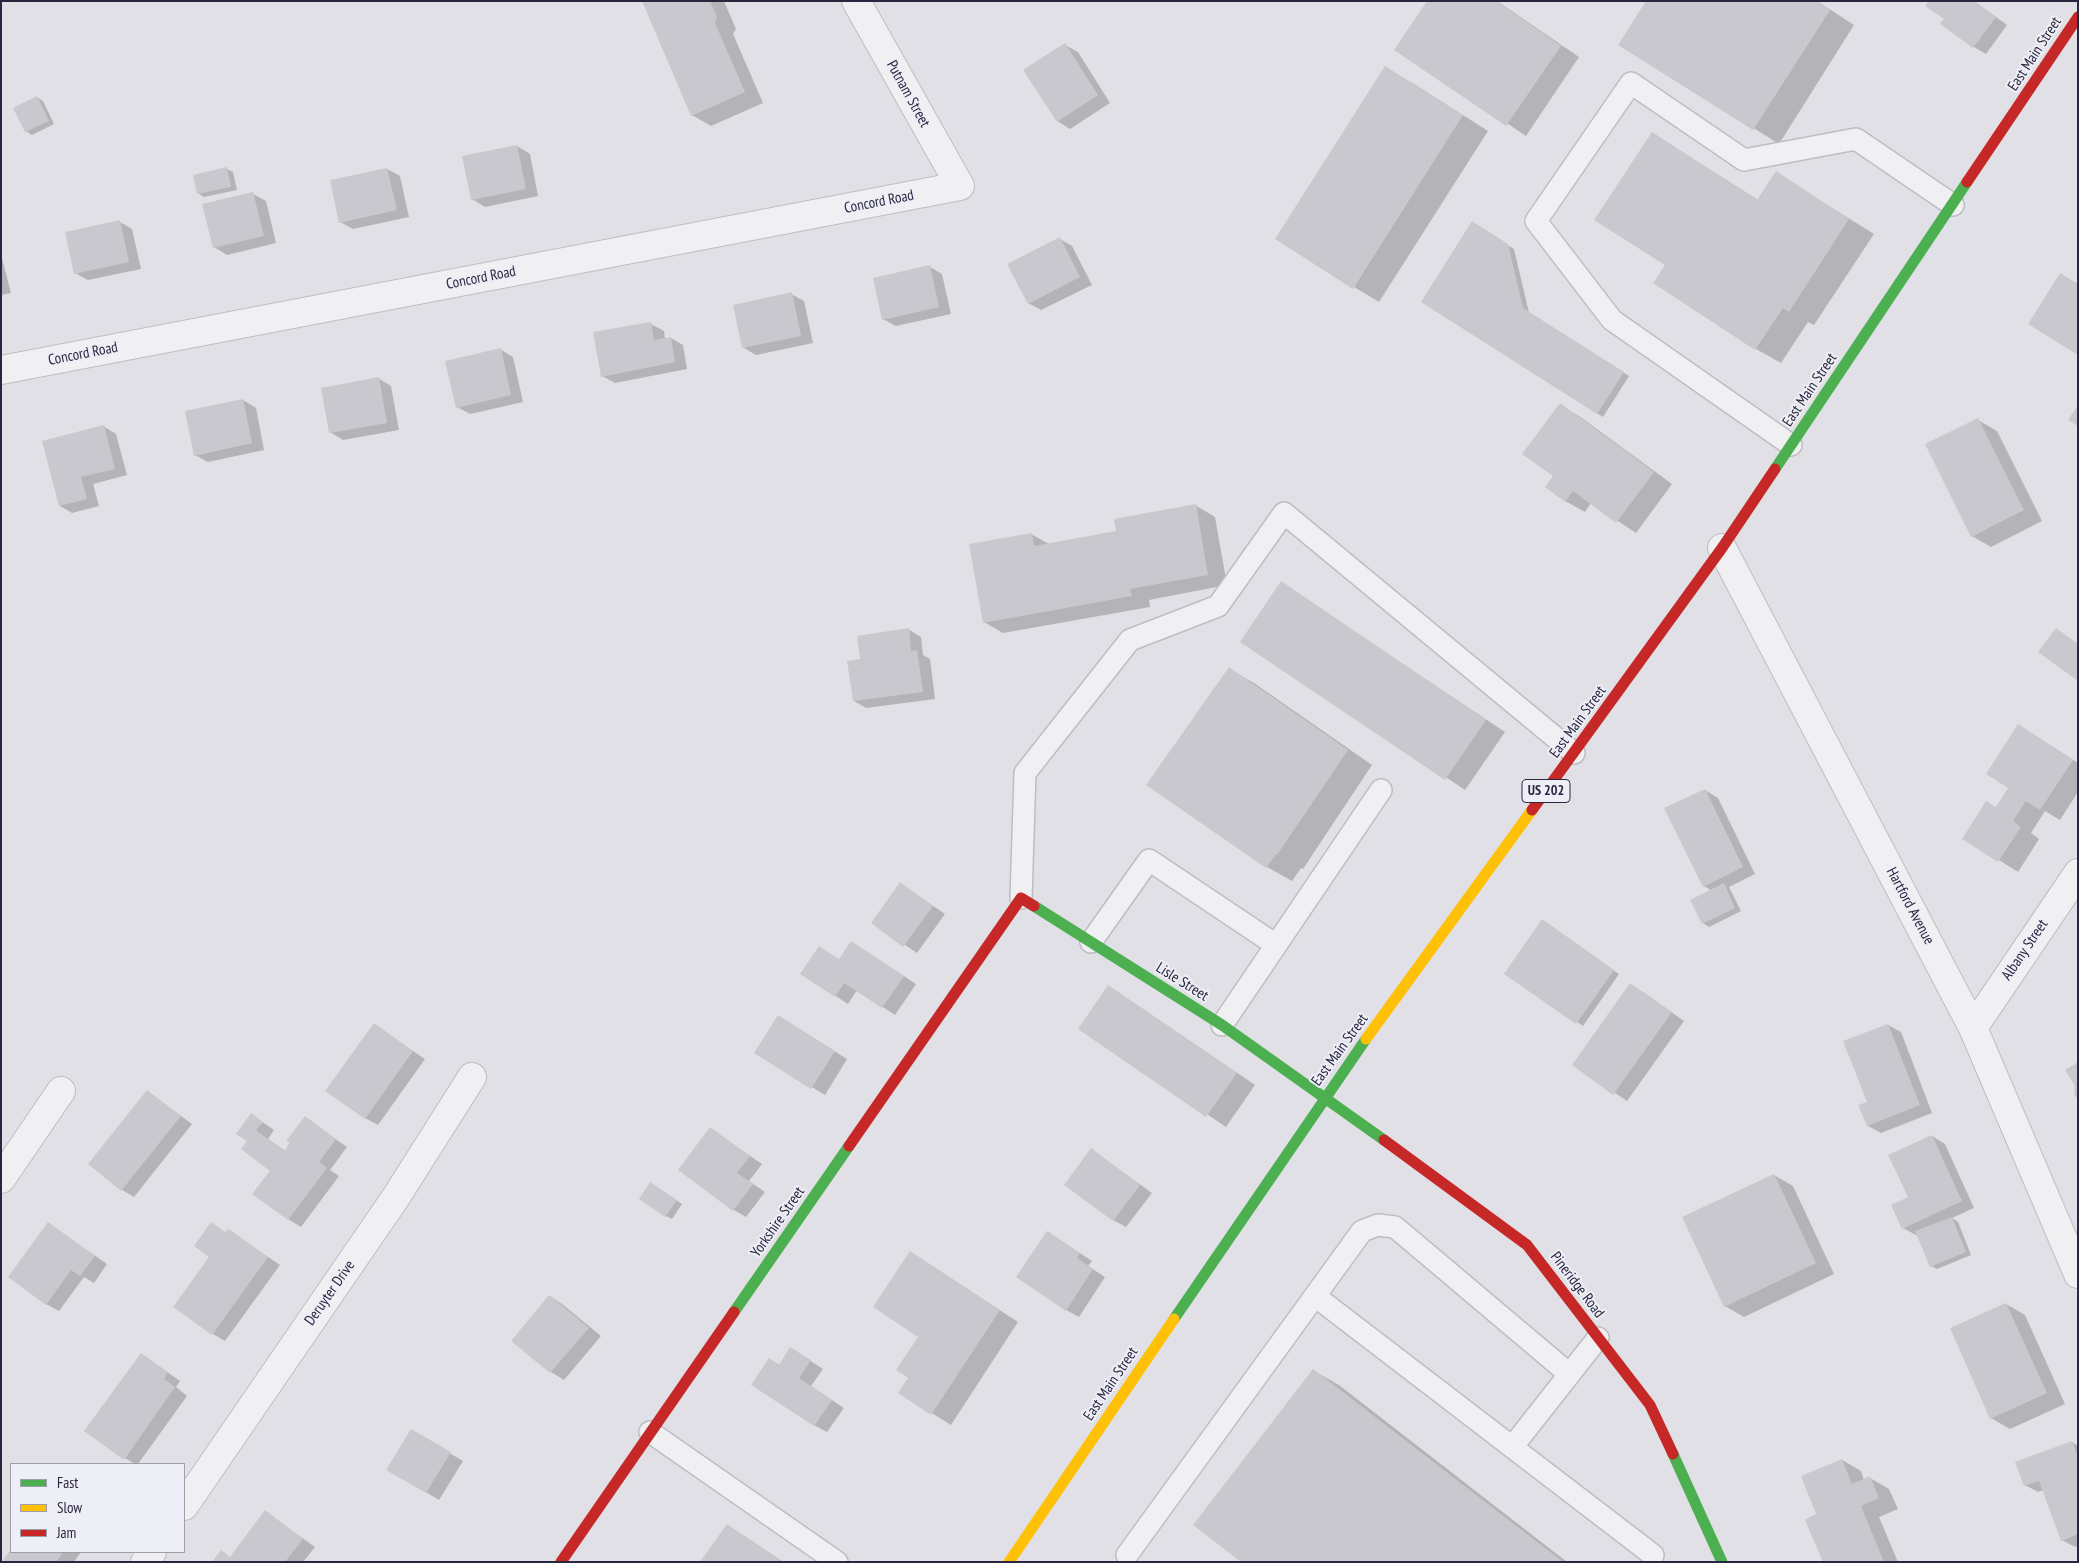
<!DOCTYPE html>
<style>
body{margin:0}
#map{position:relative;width:2079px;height:1563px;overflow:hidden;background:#e1e0e6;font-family:"PT Sans Narrow",sans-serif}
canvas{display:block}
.frame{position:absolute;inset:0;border:2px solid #29273f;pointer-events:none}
.legend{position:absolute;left:10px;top:1463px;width:175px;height:90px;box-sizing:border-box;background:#eeeef6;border:1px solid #9f9ead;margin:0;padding:6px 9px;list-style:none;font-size:15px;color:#29273f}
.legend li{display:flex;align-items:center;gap:10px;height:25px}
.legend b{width:25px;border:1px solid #9f9ead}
</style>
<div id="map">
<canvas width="2079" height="1563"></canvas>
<div class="frame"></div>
<ul class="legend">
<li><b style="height:6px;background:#4caf50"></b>Fast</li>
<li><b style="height:6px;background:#ffc107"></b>Slow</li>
<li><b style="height:6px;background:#c62828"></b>Jam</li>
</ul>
</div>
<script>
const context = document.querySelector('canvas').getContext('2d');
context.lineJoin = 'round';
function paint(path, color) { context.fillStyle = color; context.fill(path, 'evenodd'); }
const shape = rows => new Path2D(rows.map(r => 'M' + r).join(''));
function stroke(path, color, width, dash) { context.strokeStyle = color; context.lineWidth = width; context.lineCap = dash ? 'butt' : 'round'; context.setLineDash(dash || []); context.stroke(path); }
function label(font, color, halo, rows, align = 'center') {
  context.font = font + ' "PT Sans Narrow",sans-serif'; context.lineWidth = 4; context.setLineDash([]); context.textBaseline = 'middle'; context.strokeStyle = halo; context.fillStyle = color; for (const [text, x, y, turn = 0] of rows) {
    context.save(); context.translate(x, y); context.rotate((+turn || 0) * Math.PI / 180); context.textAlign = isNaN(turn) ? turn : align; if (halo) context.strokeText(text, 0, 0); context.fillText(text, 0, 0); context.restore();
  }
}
paint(shape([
 [646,1,724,1,736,29,733,34,763,103,711,126,692,115],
 [1429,1,1497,1,1579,57,1526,136,1396,49],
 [1817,1,1854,25,1779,144,1620,44],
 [1930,1,1974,1,2007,25,1986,54,1974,47],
 [1065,45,1078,52,1110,103,1070,129,1057,121],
 [1411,82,1488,131,1379,302,1354,287],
 [37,97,43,101,54,124,32,135,26,131],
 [1652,133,1758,200,1776,173,1874,234,1814,325,1808,322,1781,363,1756,349,1666,265],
 [517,146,530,154,538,196,485,207,472,199],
 [227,169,233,172,237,190,204,197,198,193],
 [387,169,400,176,409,217,353,229,340,222],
 [253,194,266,201,276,243,227,255,214,247],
 [120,222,132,229,141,269,88,280,75,273],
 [1472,223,1514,249,1529,313,1629,376,1603,417,1423,302],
 [1060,239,1072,246,1092,285,1041,310,1028,303],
 [1,254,11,293,1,295],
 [930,267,942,274,951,314,896,326,883,319],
 [791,294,804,301,813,343,756,355,744,348],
 [651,324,664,331,665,339,671,338,683,345,687,369,615,383,602,376],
 [500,349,513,357,523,402,470,414,457,407],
 [378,378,391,386,399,430,343,440,330,432],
 [243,400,256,408,264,450,208,462,195,455],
 [1560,405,1579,416,1672,484,1636,533,1591,503,1585,512,1565,501,1554,476],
 [1978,420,1997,431,2042,521,1991,547,1972,536],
 [103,426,116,434,127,475,93,484,99,506,72,513,60,506],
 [1195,505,1215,517,1227,585,1149,600,1150,607,1003,633,984,622,1031,534,1049,544,1117,532],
 [1281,583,1505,732,1465,790,1242,641],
 [908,629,921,637,923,655,930,659,935,699,866,708,854,701,862,660],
 [1229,669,1254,683,1372,765,1303,869,1301,868,1292,881,1267,867],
 [2019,725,2078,763,2078,792,2060,820,2045,811,2031,833,2039,839,2018,872,1964,838,1997,808,2009,788],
 [1705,790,1718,798,1755,874,1729,887,1741,911,1709,927,1703,923,1712,891,1704,886],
 [901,884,945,914,917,953,872,923],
 [1548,924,1619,974,1583,1026,1506,973],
 [864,950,916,984,895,1015,857,990,848,1004,802,974],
 [1109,986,1255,1085,1226,1127,1080,1028],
 [1643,992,1684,1021,1627,1101,1574,1065],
 [791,1024,847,1059,825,1095,756,1053],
 [374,1025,425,1059,378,1125,365,1118],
 [1888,1025,1901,1032,1932,1113,1881,1133,1868,1126,1869,1103],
 [147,1091,192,1124,134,1197,122,1190],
 [252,1115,274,1130,268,1139,285,1151,305,1118,347,1147,330,1170,339,1176,301,1227,288,1219,272,1171,249,1141],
 [710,1129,762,1164,749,1181,765,1192,746,1217,734,1210],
 [1932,1136,1945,1144,1974,1208,1952,1218,1958,1222,1971,1255,1937,1269,1931,1266,1918,1234,1916,1235,1903,1228,1909,1197],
 [1092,1150,1152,1193,1126,1227,1113,1220],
 [1774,1175,1793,1186,1834,1274,1744,1317,1725,1306],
 [656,1187,682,1204,672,1219,666,1216],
 [49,1224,107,1264,94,1283,84,1277,59,1311,46,1304],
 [229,1231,280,1265,225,1341,213,1334,226,1233],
 [1048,1232,1092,1261,1088,1266,1105,1277,1079,1317,1066,1310],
 [929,1264,1018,1322,951,1425,900,1393,910,1378,920,1336],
 [550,1296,562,1304,601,1336,564,1380,551,1372,513,1341],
 [2006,1304,2025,1315,2065,1404,2010,1429,1991,1418],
 [141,1354,180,1381,176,1387,187,1396,138,1464,135,1464,125,1458],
 [803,1356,823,1369,811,1386,844,1408,827,1432,814,1425,769,1359,780,1365],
 [1314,1371,1339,1385,1567,1562,1243,1562],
 [412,1431,463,1461,439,1500,388,1469],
 [2072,1442,2078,1446,2078,1546,2075,1547,2062,1540,2044,1490,2038,1492,2025,1485],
 [1842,1460,1861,1471,1864,1480,1870,1478,1889,1489,1898,1509,1879,1517,1898,1562,1824,1562,1818,1515],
 [266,1512,315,1547,303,1562,213,1562,231,1558],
 [727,1526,746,1537,783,1562,702,1562],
 [11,1551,11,1552,81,1552,74,1562,9,1562,5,1559]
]), '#0003');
paint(shape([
 [642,1,710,1,717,17,715,23,745,92,691,116],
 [1427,1,1496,1,1561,46,1506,126,1394,50],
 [1646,1,1817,1,1830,10,1753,130,1618,45],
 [1929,1,1973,1,1996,17,1973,48,1940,24,1944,19,1925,6],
 [1065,43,1098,95,1057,122,1023,70],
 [1385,66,1463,115,1353,289,1275,239],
 [37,96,49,121,25,132,13,108],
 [1652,132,1757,200,1776,171,1849,219,1789,312,1783,308,1755,350,1653,283,1665,265,1594,220],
 [517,145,526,189,471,200,462,156],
 [227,167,231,187,197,194,193,175],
 [387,168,397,210,339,223,330,180],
 [253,192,264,236,213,248,202,204],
 [120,220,129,262,74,274,65,232],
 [1472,221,1508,244,1523,308,1624,372,1597,414,1421,302],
 [1060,237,1080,277,1028,304,1007,264],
 [930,265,939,307,882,320,873,278],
 [2060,273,2078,284,2078,355,2028,324],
 [792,292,801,336,742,348,733,305],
 [651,322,654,340,671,337,675,362,601,377,593,332],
 [501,348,511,395,456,408,445,361],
 [379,377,387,423,329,433,321,388],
 [243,399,252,443,194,456,185,411],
 [1560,403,1654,472,1616,523,1573,491,1565,502,1545,487,1553,476,1522,454],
 [2078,405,2078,426,2068,420],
 [1978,418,2024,510,1971,537,1925,444],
 [104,425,115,469,81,477,87,499,59,506,42,441],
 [1196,504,1208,575,1130,589,1132,596,983,623,969,544,1032,533,1034,546,1116,531,1114,519],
 [1281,581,1486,720,1445,780,1240,642],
 [909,628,911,651,917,650,923,692,853,701,847,661,860,659,857,636],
 [2056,628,2078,644,2078,681,2038,652],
 [1229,667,1348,750,1277,855,1276,854,1266,868,1146,785],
 [2018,724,2073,760,2040,810,2026,801,2013,821,2021,827,1998,862,1962,839,1986,801,1996,807,2008,788,1986,774],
 [1705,789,1743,867,1703,887,1664,808],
 [900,882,933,906,903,947,871,923],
 [1724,883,1735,908,1702,924,1690,900],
 [1542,919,1614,970,1576,1024,1504,974],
 [851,941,904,976,882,1008,844,983,835,997,800,974,819,946,839,959],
 [1630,983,1672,1012,1613,1095,1572,1065],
 [1108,985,1237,1073,1206,1117,1078,1029],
 [778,1015,835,1051,811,1089,754,1053],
 [374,1023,413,1051,365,1119,325,1091],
 [1888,1024,1920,1105,1867,1126,1858,1105,1867,1102,1843,1041],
 [2078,1062,2078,1100,2074,1094,2075,1086,2065,1070],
 [147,1090,181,1116,121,1191,88,1164],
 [251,1113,263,1122,256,1130,284,1151,290,1143,286,1141,305,1116,336,1139,319,1162,327,1168,288,1220,252,1194,270,1171,241,1149,247,1141,236,1134],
 [710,1127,750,1156,737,1173,753,1184,733,1211,678,1170],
 [1932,1135,1962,1201,1902,1229,1891,1205,1908,1197,1888,1155],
 [1091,1148,1140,1185,1113,1221,1064,1185],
 [1774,1174,1816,1263,1724,1307,1682,1217],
 [650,1182,677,1200,665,1217,639,1199],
 [1952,1217,1966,1252,1930,1267,1915,1231],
 [48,1222,95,1256,80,1276,71,1270,46,1305,8,1277],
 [211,1222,225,1232,229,1229,268,1257,212,1335,173,1307,209,1257,194,1246],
 [1047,1231,1080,1253,1077,1258,1093,1269,1066,1311,1016,1277],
 [910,1251,1000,1310,931,1415,898,1393,908,1378,896,1370,918,1337,873,1307],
 [549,1295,589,1328,550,1373,511,1341],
 [2006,1303,2047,1393,1990,1419,1950,1328],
 [790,1347,811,1360,799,1378,832,1400,814,1426,751,1385,769,1358,779,1365],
 [141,1353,168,1372,164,1379,175,1387,124,1460,84,1431],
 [1313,1369,1563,1562,1241,1562,1193,1525],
 [411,1429,451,1452,426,1493,386,1470],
 [2072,1441,2078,1458,2078,1534,2061,1541,2039,1481,2024,1486,2015,1462],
 [1842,1459,1852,1484,1870,1476,1879,1498,1861,1506,1884,1562,1823,1562,1805,1520,1816,1514,1801,1476],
 [265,1510,303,1539,285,1562,212,1562,221,1550,230,1557],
 [727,1524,782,1562,700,1562],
 [11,1549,11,1552,63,1552,56,1562,6,1562,3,1560]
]), '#c8c8ce');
const lane = shape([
 [1791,445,1612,320,1536,221,1631,83,1744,160,1856,139,1953,205],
 [1021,898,1025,773,1130,640,1218,606,1284,513,1574,753],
 [1091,942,1149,860,1276,945],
 [1222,1025,1381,790],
 [1315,1296,1653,1555],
 [650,1432,837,1562],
 [1513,1446,1598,1338],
 [1127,1555,1362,1231,1378,1225,1395,1227,1568,1373]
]);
const street = shape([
 [1,370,960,186,856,1],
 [1722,548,1973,1028,2078,1274],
 [1973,1028,2078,873],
 [1,1179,61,1091],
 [184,1506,396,1197,472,1077],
 [145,1562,152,1552]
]);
stroke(lane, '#bebdc3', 24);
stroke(street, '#bebdc3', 30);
stroke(lane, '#f0f0f2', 21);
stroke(street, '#f0f0f2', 28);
stroke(shape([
 [1775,469,1967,182],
 [1034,906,1222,1025,1384,1140],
 [734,1312,849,1146],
 [1174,1319,1366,1039],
 [1673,1454,1722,1562]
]), '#4caf50', 11);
stroke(shape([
 [1366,1039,1532,810],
 [1009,1562,1174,1319]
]), '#ffc107', 11);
stroke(shape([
 [1967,182,2078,17],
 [1532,810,1722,548,1775,469],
 [1384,1140,1527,1245,1650,1405,1673,1454],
 [849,1146,1021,898,1034,906],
 [561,1562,734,1312]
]), '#c62828', 11);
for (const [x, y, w] of [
 [1546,791,48]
]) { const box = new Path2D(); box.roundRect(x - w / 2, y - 11.5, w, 23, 4); context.fillStyle = '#eeeef6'; context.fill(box); stroke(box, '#29273f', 1); }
label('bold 14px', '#29273f', null, [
 ["US 202",1546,791]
]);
label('15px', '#29273f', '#eeeef6', [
 ["East Main Street",2035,54,-57],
 ["Putnam Street",908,94,61],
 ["Concord Road",879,202,-11],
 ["Concord Road",481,278,-11],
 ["Concord Road",83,354,-11],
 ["East Main Street",1810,390,-56],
 ["East Main Street",1578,722,-54],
 ["Hartford Avenue",1910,906,62],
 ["Albany Street",2025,950,-56],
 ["Lisle Street",1182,982,32],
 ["East Main Street",1340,1050,-54],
 ["Yorkshire Street",778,1222,-55],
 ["Pineridge Road",1577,1285,53],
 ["Deruyter Drive",330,1293,-55],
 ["East Main Street",1111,1384,-56]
]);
</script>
